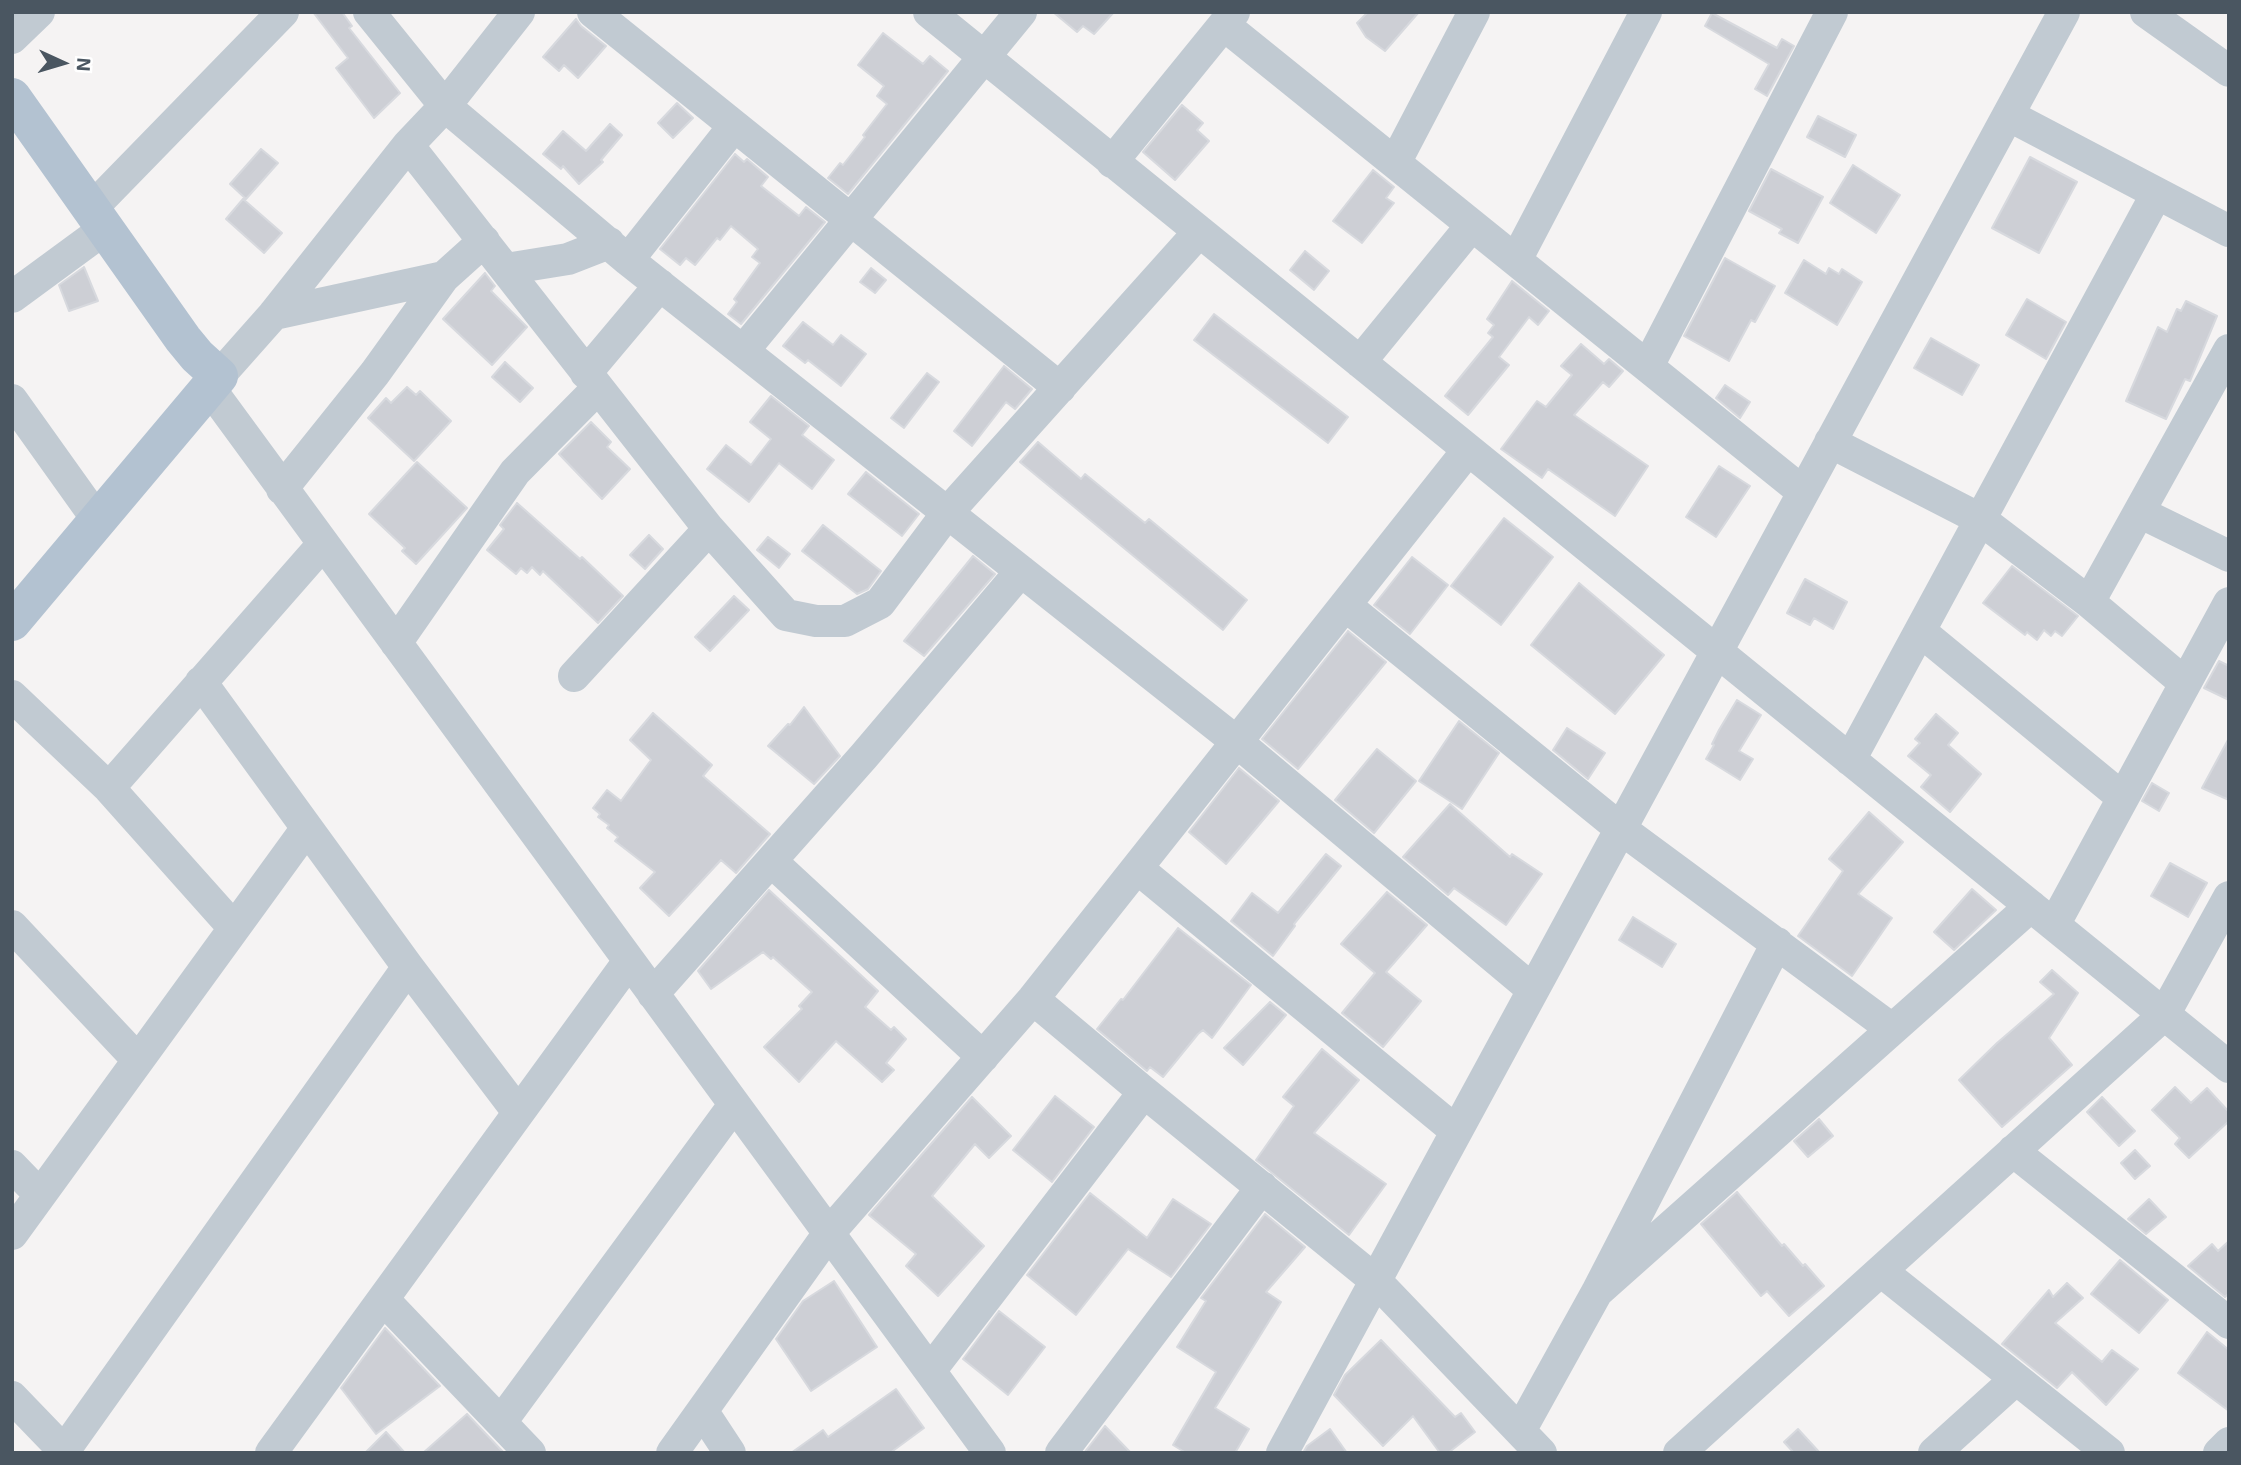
<!DOCTYPE html>
<style>
body{margin:0}
#map{position:relative;width:2241px;height:1465px;overflow:hidden;background:#f5f3f3;font-family:"Exo 2",sans-serif}
canvas{display:block}
.frame{position:absolute;inset:0;border:14px solid #4a5661;pointer-events:none}
.north{position:absolute;left:28px;top:28px;width:70px;height:70px;-webkit-text-stroke:5px #fff;paint-order:stroke;rotate:94deg;font-size:19px;font-weight:700;line-height:28px;text-align:center;color:#4a5661}
.north::after{content:'';display:block;margin:auto;width:24px;height:32px;background:#4a5661;clip-path:polygon(50% 0,100% 100%,50% 72%,0 100%)}
</style>
<div id="map">
<canvas width="2241" height="1465"></canvas>
<div class="frame"></div>
<div class="north">N</div>
</div>
<script>
const context = document.querySelector('canvas').getContext('2d');
context.lineJoin = 'round';
function paint(path, color) { context.fillStyle = color; context.fill(path, 'evenodd'); }
const shape = rows => new Path2D(rows.map(r => 'M' + r).join(''));
function stroke(path, color, width, dash) { context.strokeStyle = color; context.lineWidth = width; context.lineCap = dash ? 'butt' : 'round'; context.setLineDash(dash || []); context.stroke(path); }
const building = shape([
 [313,12,342,12,352,26,349,28,400,93,374,118,336,68,348,58,313,12],
 [1053,12,1114,12,1094,34,1083,26,1077,32,1053,12],
 [1368,12,1419,12,1385,51,1366,37,1357,23,1368,12],
 [1712,13,1777,48,1782,39,1794,46,1767,96,1755,89,1769,64,1705,26,1712,13],
 [576,19,581,26,606,46,578,78,564,65,559,71,543,57,576,19],
 [883,33,923,64,930,56,948,71,848,194,828,178,840,163,843,165,865,137,863,135,887,104,877,96,884,86,858,65,883,33],
 [677,103,693,118,673,138,658,123,677,103],
 [1182,105,1203,123,1197,130,1209,141,1175,180,1143,152,1182,105],
 [1818,116,1856,135,1845,157,1807,137,1818,116],
 [610,124,622,135,601,160,603,162,579,184,563,166,561,169,543,154,563,131,586,151,610,124],
 [261,149,278,163,246,199,230,184,261,149],
 [735,154,744,162,747,159,768,177,761,186,799,216,806,207,825,222,741,324,728,314,737,302,734,299,760,263,752,257,758,249,731,226,720,240,717,238,695,265,686,258,680,265,660,249,735,154],
 [2030,157,2077,182,2039,253,1992,228,2030,157],
 [1853,165,1900,195,1876,233,1830,203,1853,165],
 [1771,169,1823,197,1798,243,1779,233,1782,229,1749,211,1771,169],
 [1373,170,1394,187,1386,198,1394,203,1362,243,1333,221,1373,170],
 [243,199,282,233,264,253,226,219,243,199],
 [1305,251,1329,271,1314,290,1290,270,1305,251],
 [1725,258,1775,286,1755,322,1751,320,1729,361,1684,336,1725,258],
 [1804,260,1826,274,1829,268,1839,274,1842,269,1862,282,1837,325,1785,293,1804,260],
 [84,267,98,301,69,311,59,285,84,267],
 [871,268,886,280,875,293,860,282,871,268],
 [485,273,495,286,491,291,527,327,492,365,443,319,485,273],
 [1512,281,1549,311,1538,325,1529,317,1499,357,1509,365,1468,415,1445,396,1493,337,1488,333,1494,325,1487,319,1512,281],
 [2027,299,2066,322,2046,359,2006,335,2027,299],
 [2186,301,2217,316,2190,381,2185,379,2166,419,2126,401,2158,327,2167,332,2177,309,2181,311,2186,301],
 [1214,314,1348,417,1328,443,1194,340,1214,314],
 [803,322,833,345,841,335,866,354,841,386,808,360,805,363,783,346,803,322],
 [1931,338,1979,365,1962,395,1914,368,1931,338],
 [1581,344,1604,364,1609,359,1623,371,1609,387,1603,382,1574,415,1648,466,1615,516,1548,469,1542,478,1501,449,1537,401,1546,407,1572,375,1561,366,1581,344],
 [505,362,533,388,520,402,492,377,505,362],
 [1004,366,1032,389,1015,409,1006,402,972,446,954,431,1004,366],
 [927,373,939,382,904,428,891,418,927,373],
 [1725,385,1750,402,1740,418,1716,398,1725,385],
 [407,387,416,395,420,391,451,421,414,461,368,418,386,398,391,403,407,387],
 [771,396,809,426,802,435,834,460,812,489,779,463,749,502,707,469,726,445,751,465,771,439,750,422,771,396],
 [591,422,611,442,607,447,630,469,602,499,559,454,591,422],
 [1038,442,1081,479,1085,474,1145,523,1149,519,1247,600,1223,630,1020,462,1038,442],
 [417,462,467,508,416,564,402,551,405,548,369,514,417,462],
 [1719,466,1750,486,1716,537,1686,517,1719,466],
 [866,472,919,514,902,536,848,494,866,472],
 [517,503,580,559,582,557,623,596,598,623,543,571,540,575,532,567,527,573,521,568,516,574,487,550,504,529,500,525,517,503],
 [1504,518,1553,557,1501,625,1451,586,1504,518],
 [823,525,881,571,868,589,857,594,802,551,823,525],
 [649,535,663,549,645,569,630,555,649,535],
 [768,537,790,554,779,568,757,550,768,537],
 [973,556,995,574,924,656,904,641,973,556],
 [1412,557,1448,585,1410,634,1374,605,1412,557],
 [2012,566,2078,616,2062,636,2055,631,2051,636,2044,630,2037,640,2027,632,2025,635,1983,603,2012,566],
 [1805,579,1847,602,1833,629,1814,618,1810,625,1787,613,1805,579],
 [1579,583,1664,655,1615,714,1531,645,1579,583],
 [734,596,749,610,710,651,695,637,734,596],
 [1348,631,1386,662,1298,769,1262,739,1348,631],
 [2219,661,2229,666,2229,700,2204,688,2219,661],
 [1737,700,1761,715,1739,751,1753,759,1740,780,1706,759,1714,745,1712,744,1719,730,1737,700],
 [804,707,840,756,814,784,768,746,788,724,790,725,804,707],
 [653,713,712,765,703,776,770,834,736,873,721,860,669,916,640,888,655,872,615,841,618,837,607,828,609,825,598,817,600,814,593,808,607,790,621,801,651,760,630,740,653,713],
 [1936,714,1958,733,1948,745,1981,774,1950,812,1921,787,1931,775,1908,756,1920,743,1915,739,1936,714],
 [1459,721,1499,753,1462,809,1419,781,1459,721],
 [1567,728,1605,753,1588,779,1553,750,1567,728],
 [2229,738,2229,800,2202,788,2229,738],
 [1377,749,1416,781,1374,833,1335,800,1377,749],
 [1239,768,1279,801,1226,864,1189,832,1239,768],
 [2152,783,2169,793,2159,811,2142,801,2152,783],
 [1450,804,1510,857,1512,854,1542,874,1506,925,1454,888,1448,895,1403,857,1450,804],
 [1869,812,1903,842,1858,894,1892,918,1852,976,1798,936,1843,871,1829,859,1869,812],
 [1326,854,1341,866,1294,924,1295,926,1273,956,1231,921,1252,893,1278,913,1326,854],
 [2170,863,2207,883,2188,917,2151,896,2170,863],
 [1972,889,1996,910,1954,950,1934,932,1972,889],
 [769,890,878,991,865,1007,891,1030,894,1027,906,1039,886,1063,894,1070,882,1082,836,1041,799,1082,764,1047,802,1009,799,1006,812,992,773,957,771,959,763,952,711,989,698,971,769,890],
 [1387,892,1427,925,1386,972,1421,1001,1383,1047,1342,1013,1375,973,1341,944,1387,892],
 [1633,917,1676,944,1662,967,1619,940,1633,917],
 [1178,928,1251,985,1212,1038,1203,1030,1198,1034,1163,1077,1150,1067,1147,1071,1097,1029,1121,999,1123,1000,1178,928],
 [2052,970,2078,993,2049,1038,2072,1065,2002,1127,1959,1080,1997,1043,2054,994,2040,982,2052,970],
 [1270,1002,1286,1015,1243,1065,1224,1048,1270,1002],
 [1322,1049,1359,1080,1314,1133,1386,1184,1349,1235,1256,1160,1294,1106,1283,1097,1322,1049],
 [2175,1087,2191,1103,2207,1088,2229,1112,2229,1121,2189,1158,2175,1144,2180,1138,2152,1110,2175,1087],
 [1055,1096,1094,1127,1052,1182,1013,1150,1055,1096],
 [972,1097,1011,1136,989,1158,975,1144,932,1196,984,1246,938,1296,906,1266,916,1254,869,1215,972,1097],
 [2102,1097,2135,1131,2119,1146,2087,1112,2102,1097],
 [1819,1119,1833,1136,1808,1157,1794,1141,1819,1119],
 [2135,1150,2150,1166,2135,1179,2121,1163,2135,1150],
 [1737,1192,1782,1246,1784,1244,1803,1266,1805,1264,1824,1286,1789,1316,1767,1291,1761,1296,1701,1224,1737,1192],
 [1090,1193,1147,1238,1173,1199,1211,1224,1171,1277,1128,1249,1076,1315,1027,1275,1090,1193],
 [2149,1199,2166,1217,2146,1234,2128,1219,2149,1199],
 [1265,1214,1305,1247,1266,1292,1281,1302,1215,1408,1249,1429,1235,1453,1186,1453,1173,1445,1216,1372,1177,1347,1206,1301,1201,1298,1265,1214],
 [2229,1241,2229,1293,2225,1297,2188,1266,2212,1244,2218,1251,2229,1241],
 [2120,1260,2168,1300,2139,1333,2091,1294,2120,1260],
 [834,1281,877,1347,811,1391,776,1339,803,1301,834,1281],
 [2067,1283,2083,1298,2055,1323,2102,1362,2112,1350,2138,1369,2106,1405,2072,1372,2057,1388,2002,1344,2049,1290,2053,1297,2067,1283],
 [999,1311,1045,1347,1008,1395,963,1359,999,1311],
 [385,1328,440,1386,376,1434,341,1388,385,1328],
 [2207,1332,2229,1350,2229,1411,2178,1373,2207,1332],
 [1381,1340,1455,1417,1461,1413,1475,1432,1448,1453,1440,1453,1413,1416,1383,1446,1334,1395,1345,1375,1381,1340],
 [896,1389,924,1428,890,1453,791,1453,823,1430,828,1437,896,1389],
 [467,1414,504,1453,423,1453,467,1414],
 [1105,1426,1131,1453,1084,1453,1105,1426],
 [1330,1429,1347,1453,1303,1453,1307,1446,1330,1429],
 [1798,1429,1820,1453,1794,1453,1784,1442,1798,1429],
 [386,1432,405,1453,365,1453,386,1432]
]);
paint(building, '#cdcfd5');
stroke(building, '#d7d9de', 2);
stroke(shape([
 [369,12,445,106,628,260,1237,742,1533,990],
 [593,12,1060,388],
 [929,12,2229,1067],
 [2146,12,2229,71],
 [1224,25,1803,492],
 [12,38,39,12],
 [2008,115,2229,231],
 [408,145,709,529,786,615,816,621,845,621,880,603,948,512,1199,232],
 [1112,162,1234,12],
 [1395,163,1474,12],
 [92,208,283,12],
 [628,260,734,126],
 [1516,260,1646,12],
 [506,269,568,259,609,243],
 [12,297,106,228],
 [274,314,444,277,484,241],
 [743,351,1021,12],
 [1360,362,1472,225],
 [1648,366,1832,12],
 [586,373,660,285],
 [219,376,274,314,408,145,445,106,519,12],
 [208,386,990,1453],
 [12,400,99,522],
 [1830,442,1980,519,2089,602,2185,683],
 [282,489,375,373,444,277],
 [2139,512,2229,556],
 [2089,602,2229,350],
 [1345,605,1621,829,1892,1029],
 [1920,631,2123,798],
 [396,643,515,472,598,388],
 [574,676,709,529],
 [201,682,408,967,518,1112],
 [12,696,109,788,234,928],
 [1850,760,2157,193],
 [109,788,323,544],
 [771,861,983,1057],
 [1137,868,1456,1131],
 [2054,925,2229,603],
 [12,926,138,1060],
 [653,994,864,756,1021,571],
 [1033,999,1144,1092],
 [2013,1151,2229,1323],
 [12,1166,40,1195],
 [12,1234,307,828],
 [1881,1271,2109,1453],
 [1597,1292,2031,906],
 [383,1299,530,1453],
 [930,1371,1144,1092,1375,1280,1541,1453],
 [12,1397,66,1453],
 [703,1412,730,1453],
 [501,1422,734,1105],
 [1520,1431,1597,1292,1777,943],
 [64,1451,408,967],
 [271,1453,629,961],
 [672,1453,829,1233,1033,999,1468,450],
 [1061,1453,1262,1187],
 [1282,1453,2064,12],
 [1679,1453,2164,1015,2229,897],
 [1934,1453,2016,1379],
 [2219,1453,2229,1443]
]), '#c1cad2', 32);
stroke(shape([
 [12,97,183,339,197,356,219,376,12,622]
]), '#b3c2d1', 38);
</script>
